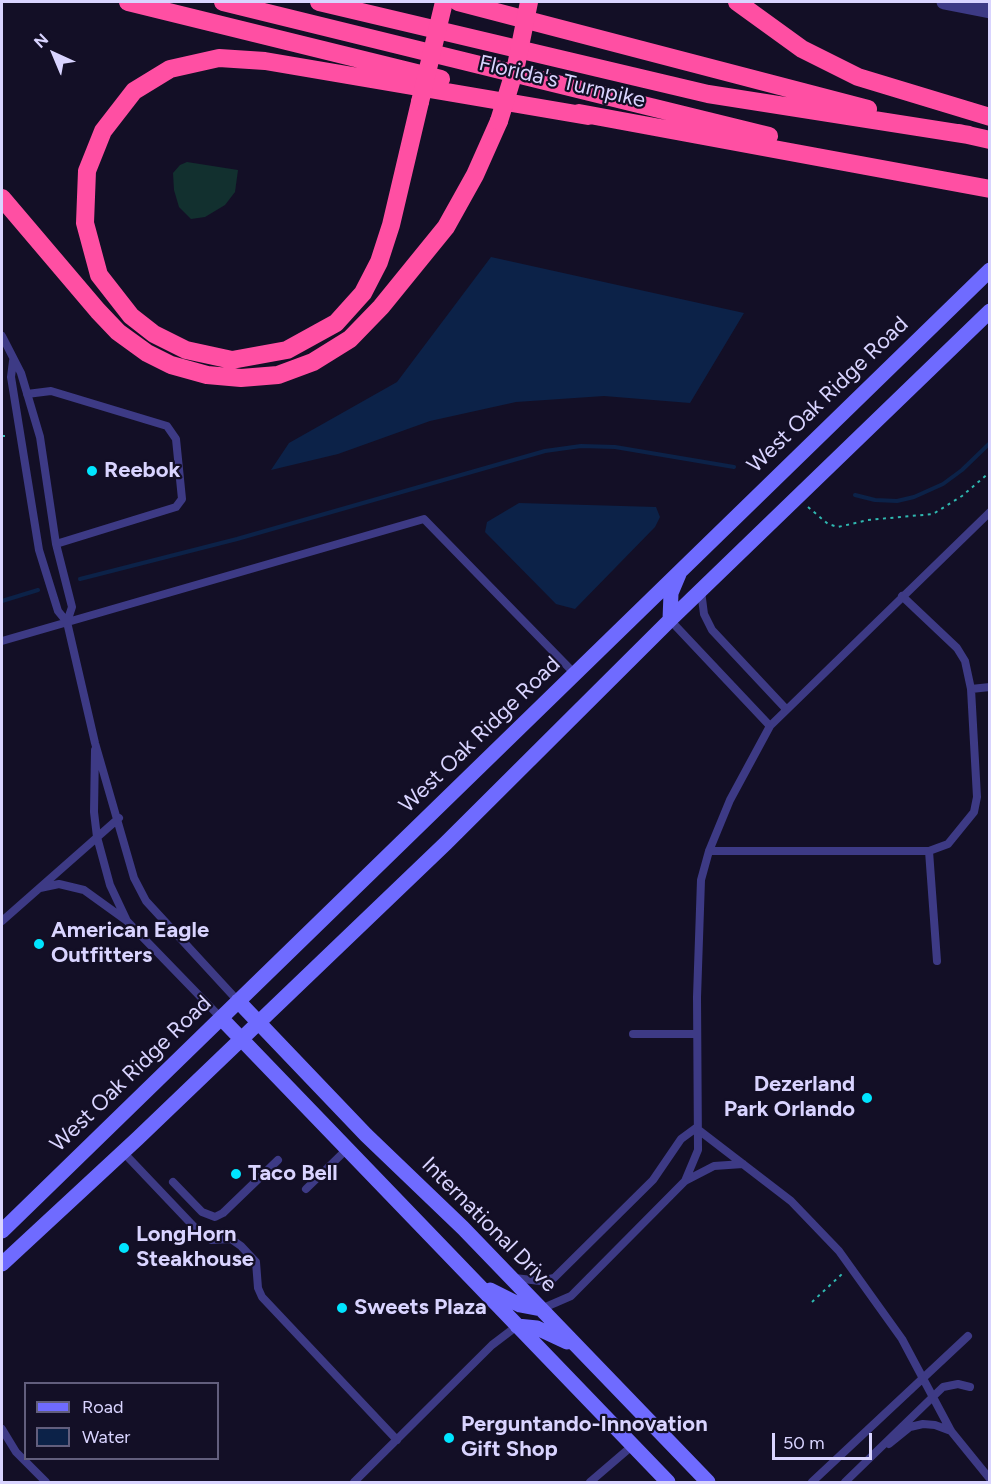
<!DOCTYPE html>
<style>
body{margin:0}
#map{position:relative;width:991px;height:1484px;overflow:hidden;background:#130f26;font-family:Figtree,sans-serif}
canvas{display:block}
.frame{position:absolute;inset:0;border:3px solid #d9d4ff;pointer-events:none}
.legend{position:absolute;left:24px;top:1382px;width:195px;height:78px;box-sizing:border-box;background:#130f26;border:2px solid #625e7d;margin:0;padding:8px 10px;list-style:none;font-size:18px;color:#d9d4ff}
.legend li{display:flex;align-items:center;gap:12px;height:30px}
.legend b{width:30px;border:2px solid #625e7d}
.north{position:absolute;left:24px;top:24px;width:60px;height:60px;-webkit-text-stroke:4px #130f26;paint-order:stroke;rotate:316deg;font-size:16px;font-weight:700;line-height:24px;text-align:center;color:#d9d4ff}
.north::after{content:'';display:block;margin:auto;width:21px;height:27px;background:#d9d4ff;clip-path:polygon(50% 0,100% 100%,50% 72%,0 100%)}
.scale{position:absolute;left:772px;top:1433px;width:100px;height:27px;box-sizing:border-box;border:3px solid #d9d4ff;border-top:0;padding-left:8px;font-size:18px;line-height:21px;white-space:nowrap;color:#d9d4ff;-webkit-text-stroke:4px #130f26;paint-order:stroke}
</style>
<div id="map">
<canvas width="991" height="1484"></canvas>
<div class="frame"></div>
<ul class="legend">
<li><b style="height:8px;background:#6f6bff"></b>Road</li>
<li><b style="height:16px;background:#0c2248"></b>Water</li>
</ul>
<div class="north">N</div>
<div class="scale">50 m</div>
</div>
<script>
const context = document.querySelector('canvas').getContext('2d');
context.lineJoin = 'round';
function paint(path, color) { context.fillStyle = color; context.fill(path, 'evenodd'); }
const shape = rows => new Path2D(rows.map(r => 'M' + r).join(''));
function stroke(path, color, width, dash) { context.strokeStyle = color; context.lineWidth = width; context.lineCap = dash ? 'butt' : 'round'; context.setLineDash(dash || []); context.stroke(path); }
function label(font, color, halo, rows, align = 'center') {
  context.font = font + ' Figtree,sans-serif'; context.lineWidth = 4.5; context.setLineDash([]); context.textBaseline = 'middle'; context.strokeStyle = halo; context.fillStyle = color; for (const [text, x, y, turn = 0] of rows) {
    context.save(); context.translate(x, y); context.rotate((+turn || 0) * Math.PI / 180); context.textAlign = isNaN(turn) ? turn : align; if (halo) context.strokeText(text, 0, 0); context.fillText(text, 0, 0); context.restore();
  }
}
paint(shape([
 [187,162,238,170,235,192,225,205,205,217,191,219,179,207,174,190,173,173,180,165]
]), '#12302f');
paint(shape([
 [491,257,744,313,690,403,604,396,516,402,430,421,338,454,271,470,289,443,397,382],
 [519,503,656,507,660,517,655,527,575,609,556,604,485,532,487,522]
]), '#0c2248');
stroke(shape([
 [855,495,875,500,897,501,914,497,943,484,962,470,990,443],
 [80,579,237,539,545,451,581,446,615,447,734,467],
 [2,601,38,590]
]), '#0c2248', 4);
stroke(shape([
 [2,436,9,436],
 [808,507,828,524,838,527,868,520,933,514,962,496,990,472],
 [812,1302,842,1274]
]), '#2fb8b0', 2, [3, 4.5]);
stroke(shape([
 [2,336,21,373,40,437,56,544,72,607,67,622],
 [13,361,11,377,39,550,58,611,67,622,95,743,134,878,146,901,238,1001],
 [27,394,51,391,167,426,176,439,182,499,176,507,56,544],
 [701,591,704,614,712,630,786,709],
 [902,596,957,648,965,661,971,689],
 [670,620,770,726],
 [2,641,424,519,576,675],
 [95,750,94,812,97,837,110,885,126,919],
 [709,851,929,851,948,844,974,812,977,797,971,689,990,687],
 [929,851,937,961],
 [40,888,59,884,84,890,127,921,221,1018],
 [2,921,119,818],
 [633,1034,696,1034],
 [696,1128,791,1201,839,1251,902,1339,951,1431,990,1479],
 [123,1152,199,1232,211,1240,231,1239,241,1246,256,1262,258,1288,262,1297,397,1440],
 [685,1181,698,1150,697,997,701,880,709,851,730,800,770,726,990,512],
 [173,1182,202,1212,215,1217,223,1213,278,1160],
 [306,1189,347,1149],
 [515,1278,540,1281,554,1278,653,1180,681,1139,696,1128],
 [541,1309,571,1296,685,1181,714,1166,743,1164],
 [2,1429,16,1452,46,1482],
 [889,1444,910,1427,923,1424,935,1425,951,1431],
 [354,1482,492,1345,517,1326],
 [590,1482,632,1446],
 [812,1482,968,1336],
 [845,1482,943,1387,958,1384,970,1387]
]), '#3d3a85', 8);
stroke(shape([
 [944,2,990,11]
]), '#3d3a85', 15);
stroke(shape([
 [670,620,671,593,679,574],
 [238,1001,366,1135,463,1228,708,1482],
 [221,1018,668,1482],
 [2,1231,990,270],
 [2,1264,137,1139,446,843,670,620,990,311],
 [490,1290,520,1305,541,1309],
 [517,1326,537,1328,567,1342]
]), '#6f6bff', 15);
stroke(shape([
 [128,2,441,79],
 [223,2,769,136],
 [319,2,708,94,969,135],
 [458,2,868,109],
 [737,2,802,49,858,77,990,117],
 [420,102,391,225,379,262,363,293,336,323,287,350,232,360,186,350,154,334,131,316,99,275,85,223,87,171,103,131,134,91,170,69,219,58,265,61,588,116],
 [579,113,990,189],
 [959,133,990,140],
 [2,198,98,311,118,332,147,353,171,365,207,375,241,378,278,375,313,362,350,339,381,307,446,227,475,175,499,121]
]), '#ff4fa3', 18);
stroke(shape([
 [420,102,444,2],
 [499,121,516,66,529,2]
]), '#ff4fa3', 18);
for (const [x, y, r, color] of [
 [92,471,6,"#00e5ff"],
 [39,944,6,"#00e5ff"],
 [867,1098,6,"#00e5ff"],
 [236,1174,6,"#00e5ff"],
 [124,1248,6,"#00e5ff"],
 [342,1308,6,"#00e5ff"],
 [449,1438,6,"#00e5ff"]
]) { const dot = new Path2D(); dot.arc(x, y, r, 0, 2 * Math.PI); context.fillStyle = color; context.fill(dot); stroke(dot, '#130f26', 2); }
label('22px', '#d9d4ff', '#130f26', [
 ["Florida's Turnpike",562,82,13],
 ["West Oak Ridge Road",828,395,-44],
 ["West Oak Ridge Road",480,735,-44],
 ["West Oak Ridge Road",131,1074,-44],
 ["International Drive",489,1225,45]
]);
label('bold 22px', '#d9d4ff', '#130f26', [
 ["Reebok",104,471],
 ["American Eagle",51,931],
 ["Outfitters",51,956],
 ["Dezerland",855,1085,"right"],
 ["Park Orlando",855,1110,"right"],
 ["Taco Bell",248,1174],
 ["LongHorn",136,1235],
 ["Steakhouse",136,1260],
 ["Sweets Plaza",354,1308],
 ["Perguntando-Innovation",461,1425],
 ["Gift Shop",461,1450]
], 'left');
</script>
